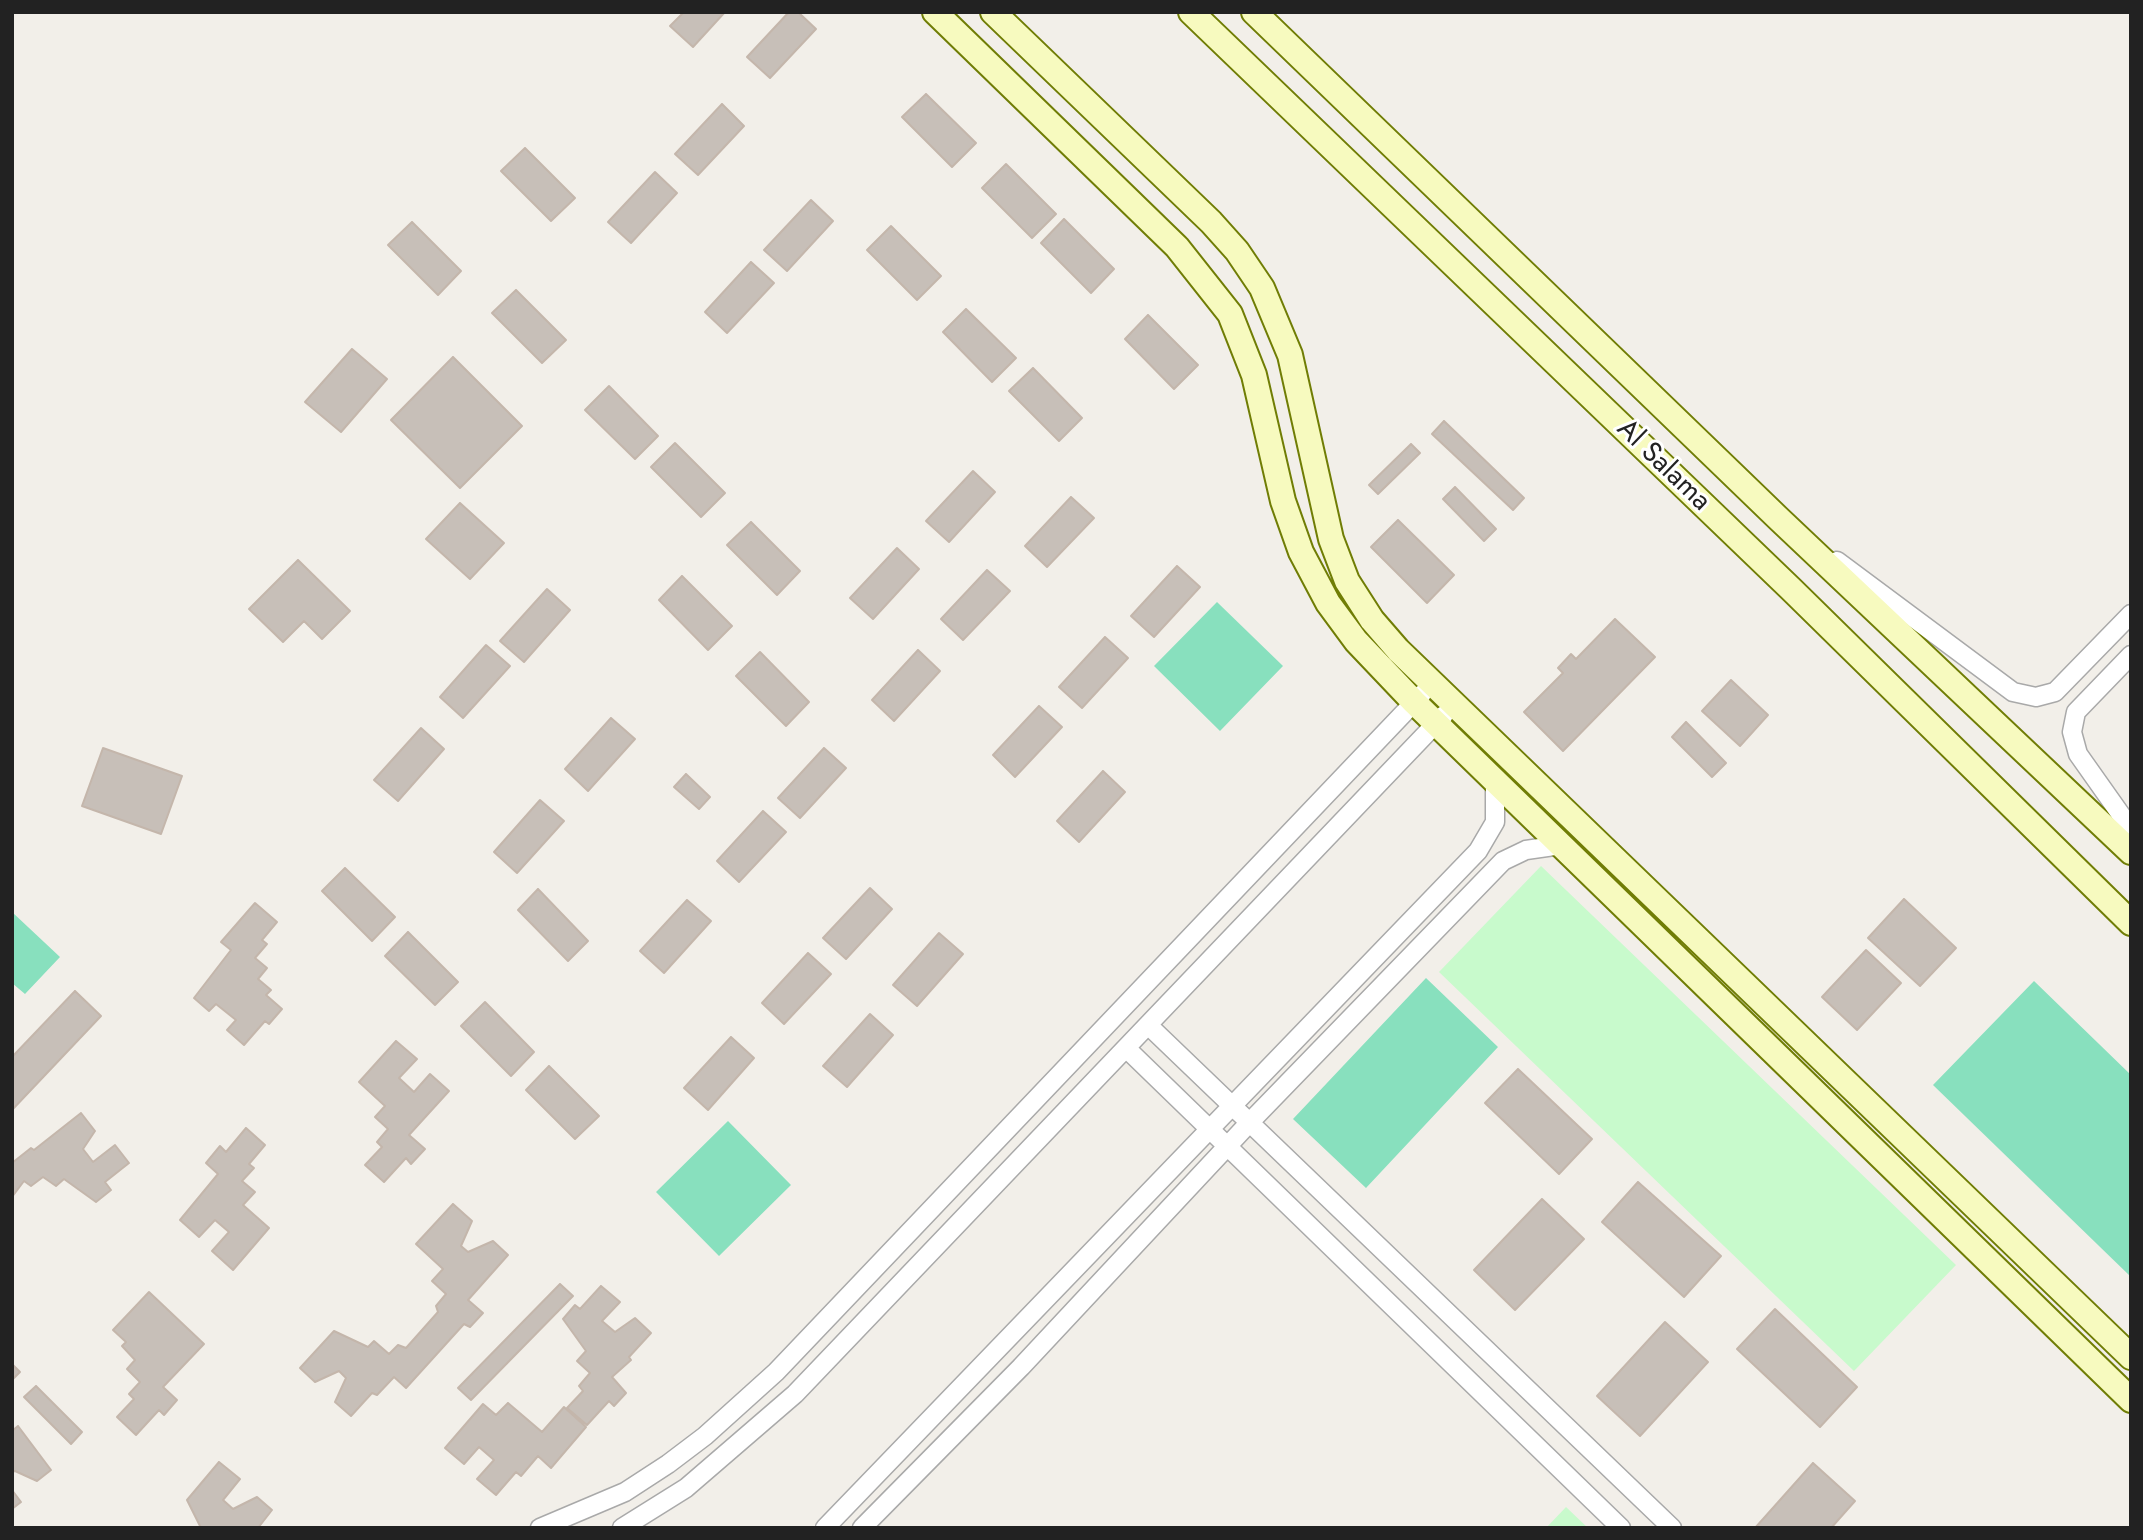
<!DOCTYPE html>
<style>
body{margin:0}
#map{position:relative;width:2143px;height:1540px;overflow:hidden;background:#f2efe9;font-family:Jost,sans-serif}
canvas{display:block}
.frame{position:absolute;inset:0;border:14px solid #222;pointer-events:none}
</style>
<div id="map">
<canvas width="2143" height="1540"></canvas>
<div class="frame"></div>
</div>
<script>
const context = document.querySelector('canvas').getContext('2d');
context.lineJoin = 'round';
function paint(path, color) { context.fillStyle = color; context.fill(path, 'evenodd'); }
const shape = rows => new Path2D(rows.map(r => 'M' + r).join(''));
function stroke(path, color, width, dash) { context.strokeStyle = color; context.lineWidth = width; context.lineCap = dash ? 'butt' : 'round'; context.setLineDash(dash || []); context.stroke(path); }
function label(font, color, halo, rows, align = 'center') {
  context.font = font + ' Jost,sans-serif'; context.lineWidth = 6; context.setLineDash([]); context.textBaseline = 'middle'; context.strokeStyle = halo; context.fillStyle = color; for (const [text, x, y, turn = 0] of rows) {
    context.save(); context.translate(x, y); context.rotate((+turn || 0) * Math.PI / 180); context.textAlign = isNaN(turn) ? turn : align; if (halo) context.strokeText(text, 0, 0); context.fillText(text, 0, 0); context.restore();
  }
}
paint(shape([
 [1541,866,1956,1265,1854,1371,1439,972],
 [1566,1507,1588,1528,1546,1528]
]), '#c8facc');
paint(shape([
 [1217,602,1283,666,1220,731,1154,666],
 [12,912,60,957,25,994,12,983],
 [1426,978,1498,1047,1366,1188,1293,1119],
 [2034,981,2131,1075,2131,1277,1933,1085],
 [728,1121,791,1185,719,1256,656,1192]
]), '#88e0be');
const building = shape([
 [684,12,725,12,693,47,670,26,684,12],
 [789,12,798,12,816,29,770,78,747,57,789,12],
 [926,94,976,143,952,167,902,117,926,94],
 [722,104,744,126,698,175,675,154,722,104],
 [525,148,575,198,551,221,501,171,525,148],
 [1006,164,1056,214,1032,238,982,188,1006,164],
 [655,172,677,193,631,243,608,222,655,172],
 [811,200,833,221,787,271,764,250,811,200],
 [1064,219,1114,269,1091,293,1041,243,1064,219],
 [412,222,461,271,438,295,388,245,412,222],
 [891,226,941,276,917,300,867,250,891,226],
 [751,262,774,283,727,333,705,312,751,262],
 [516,290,566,340,542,363,492,313,516,290],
 [966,309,1016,358,992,382,943,332,966,309],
 [1148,315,1198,365,1174,389,1125,339,1148,315],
 [352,349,387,379,341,432,305,402,352,349],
 [453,357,522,426,460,488,391,420,453,357],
 [1033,368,1082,418,1059,441,1009,391,1033,368],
 [609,386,658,436,635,459,585,410,609,386],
 [1444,421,1524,498,1513,510,1432,434,1444,421],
 [675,443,725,493,701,517,651,467,675,443],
 [1411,444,1420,453,1378,494,1369,485,1411,444],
 [973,471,995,492,949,542,926,521,973,471],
 [1455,487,1496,529,1484,541,1443,499,1455,487],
 [1071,497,1094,518,1047,567,1025,546,1071,497],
 [460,503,504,543,470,579,426,539,460,503],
 [1398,520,1454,575,1427,603,1371,547,1398,520],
 [751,522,800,571,777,595,727,545,751,522],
 [897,548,919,569,873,619,850,598,897,548],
 [298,560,350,611,322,639,304,621,283,642,249,609,298,560],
 [1177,566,1200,587,1154,637,1131,616,1177,566],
 [987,570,1010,591,963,640,941,619,987,570],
 [682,576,732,626,708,650,659,600,682,576],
 [547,589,570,610,524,662,500,641,547,589],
 [1615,619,1655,657,1563,751,1524,712,1563,673,1558,668,1571,654,1576,659,1615,619],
 [1105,637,1128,658,1082,708,1059,687,1105,637],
 [486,645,510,666,463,718,440,697,486,645],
 [918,650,940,671,894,721,872,700,918,650],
 [760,652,809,702,786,726,736,676,760,652],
 [1731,680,1768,715,1740,746,1702,711,1731,680],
 [1039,706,1062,727,1015,777,993,755,1039,706],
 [611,718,635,739,588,791,565,769,611,718],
 [1686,722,1726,763,1712,777,1672,737,1686,722],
 [421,728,444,749,398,801,374,780,421,728],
 [103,748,182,776,161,834,82,806,103,748],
 [824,748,846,768,800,818,778,798,824,748],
 [1103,771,1125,792,1079,842,1057,821,1103,771],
 [686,774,710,797,699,809,674,787,686,774],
 [540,800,564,821,517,873,494,852,540,800],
 [763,811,786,832,739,882,717,861,763,811],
 [345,868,395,917,372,941,322,891,345,868],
 [870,888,892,909,846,959,823,938,870,888],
 [538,889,588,941,568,961,518,910,538,889],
 [1904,899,1956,948,1920,986,1868,938,1904,899],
 [687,900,711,921,664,973,640,951,687,900],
 [255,903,277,922,262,940,267,944,255,958,267,968,258,979,271,990,266,995,282,1009,269,1024,265,1021,244,1045,227,1030,236,1020,216,1004,209,1011,194,998,231,950,221,942,255,903],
 [408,932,458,982,435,1005,385,956,408,932],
 [939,933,963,954,917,1006,893,985,939,933],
 [1866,950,1901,983,1857,1030,1822,997,1866,950],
 [808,953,831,974,784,1024,762,1003,808,953],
 [75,991,101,1016,12,1110,12,1057,75,991],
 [485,1002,534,1052,511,1076,461,1026,485,1002],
 [870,1014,893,1035,847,1087,823,1066,870,1014],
 [731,1037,754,1058,708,1110,684,1088,731,1037],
 [396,1041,417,1059,399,1078,414,1092,430,1074,449,1091,409,1135,425,1149,411,1164,406,1158,384,1182,365,1165,382,1147,377,1142,388,1129,375,1117,385,1106,359,1082,396,1041],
 [549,1066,599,1116,575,1139,526,1090,549,1066],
 [1518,1069,1592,1139,1559,1174,1485,1103,1518,1069],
 [81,1113,95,1131,83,1149,93,1162,115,1145,129,1163,105,1182,111,1190,96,1202,64,1179,56,1186,43,1177,31,1186,24,1181,12,1197,12,1163,31,1148,34,1150,81,1113],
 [246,1128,265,1145,249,1164,254,1168,242,1181,255,1192,243,1205,269,1228,233,1270,212,1251,229,1232,215,1220,199,1237,180,1220,218,1174,206,1163,220,1146,226,1152,246,1128],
 [1638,1182,1721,1256,1684,1297,1602,1222,1638,1182],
 [1542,1199,1584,1239,1515,1310,1474,1270,1542,1199],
 [453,1204,472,1221,461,1246,468,1252,493,1241,508,1255,468,1300,483,1313,470,1327,464,1324,406,1388,394,1377,377,1395,372,1393,351,1416,335,1402,346,1378,339,1371,315,1382,300,1368,334,1331,368,1347,374,1341,389,1354,398,1345,406,1348,438,1312,436,1306,446,1294,432,1281,443,1269,416,1244,453,1204],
 [560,1284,573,1296,471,1400,458,1388,560,1284],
 [601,1286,620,1302,602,1321,615,1332,635,1318,651,1333,629,1357,631,1360,612,1377,626,1393,614,1406,609,1401,587,1425,567,1408,583,1391,579,1386,590,1373,577,1361,586,1351,563,1319,575,1305,580,1309,601,1286],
 [149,1292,204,1344,163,1387,177,1400,164,1415,159,1410,136,1435,117,1417,134,1399,129,1394,140,1382,127,1369,135,1360,122,1346,126,1342,113,1330,149,1292],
 [1775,1309,1857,1387,1820,1427,1737,1349,1775,1309],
 [1665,1322,1708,1362,1640,1436,1597,1396,1665,1322],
 [12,1364,20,1372,12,1380,12,1364],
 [36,1386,82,1432,71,1444,24,1397,36,1386],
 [508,1403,542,1432,564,1407,586,1427,551,1468,538,1456,521,1476,516,1472,496,1495,477,1479,494,1460,479,1447,464,1464,445,1448,483,1404,496,1415,508,1403],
 [18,1426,51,1470,37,1481,15,1471,12,1472,12,1431,18,1426],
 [219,1462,240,1479,223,1500,233,1509,257,1497,272,1510,258,1528,201,1528,187,1500,219,1462],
 [1813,1463,1855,1501,1831,1528,1755,1528,1813,1463],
 [12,1490,21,1502,12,1509,12,1490]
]);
paint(building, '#c7bfb8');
stroke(building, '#c4b6ab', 2);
const street = shape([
 [1837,561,2013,692,2036,697,2055,692,2131,614],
 [2131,655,2076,712,2072,732,2078,754,2131,829],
 [1148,1025,1672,1528],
 [1126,1048,1621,1528],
 [540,1528,625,1492,668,1464,705,1436,776,1372,1422,694],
 [622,1528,686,1488,795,1394,1444,715],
 [825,1528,1478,851,1495,822,1495,781],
 [862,1528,1021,1367,1250,1122,1503,861,1526,850,1561,845]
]);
const secondary = shape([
 [935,12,1177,247,1230,314,1254,375,1283,501,1301,552,1328,603,1356,641,1414,702,2131,1400],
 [993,12,1211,222,1237,251,1262,288,1290,355,1331,539,1347,581,1372,620,1398,650,2131,1357],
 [1191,12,1791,589,2131,923],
 [1254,12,1779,519,2131,852]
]);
stroke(street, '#a9a9a9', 21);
stroke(secondary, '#707d05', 28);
stroke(street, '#fff', 18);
stroke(secondary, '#f7fabf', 24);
label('28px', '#222', '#fff', [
 ["Al Salama",1663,466,44]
]);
</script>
